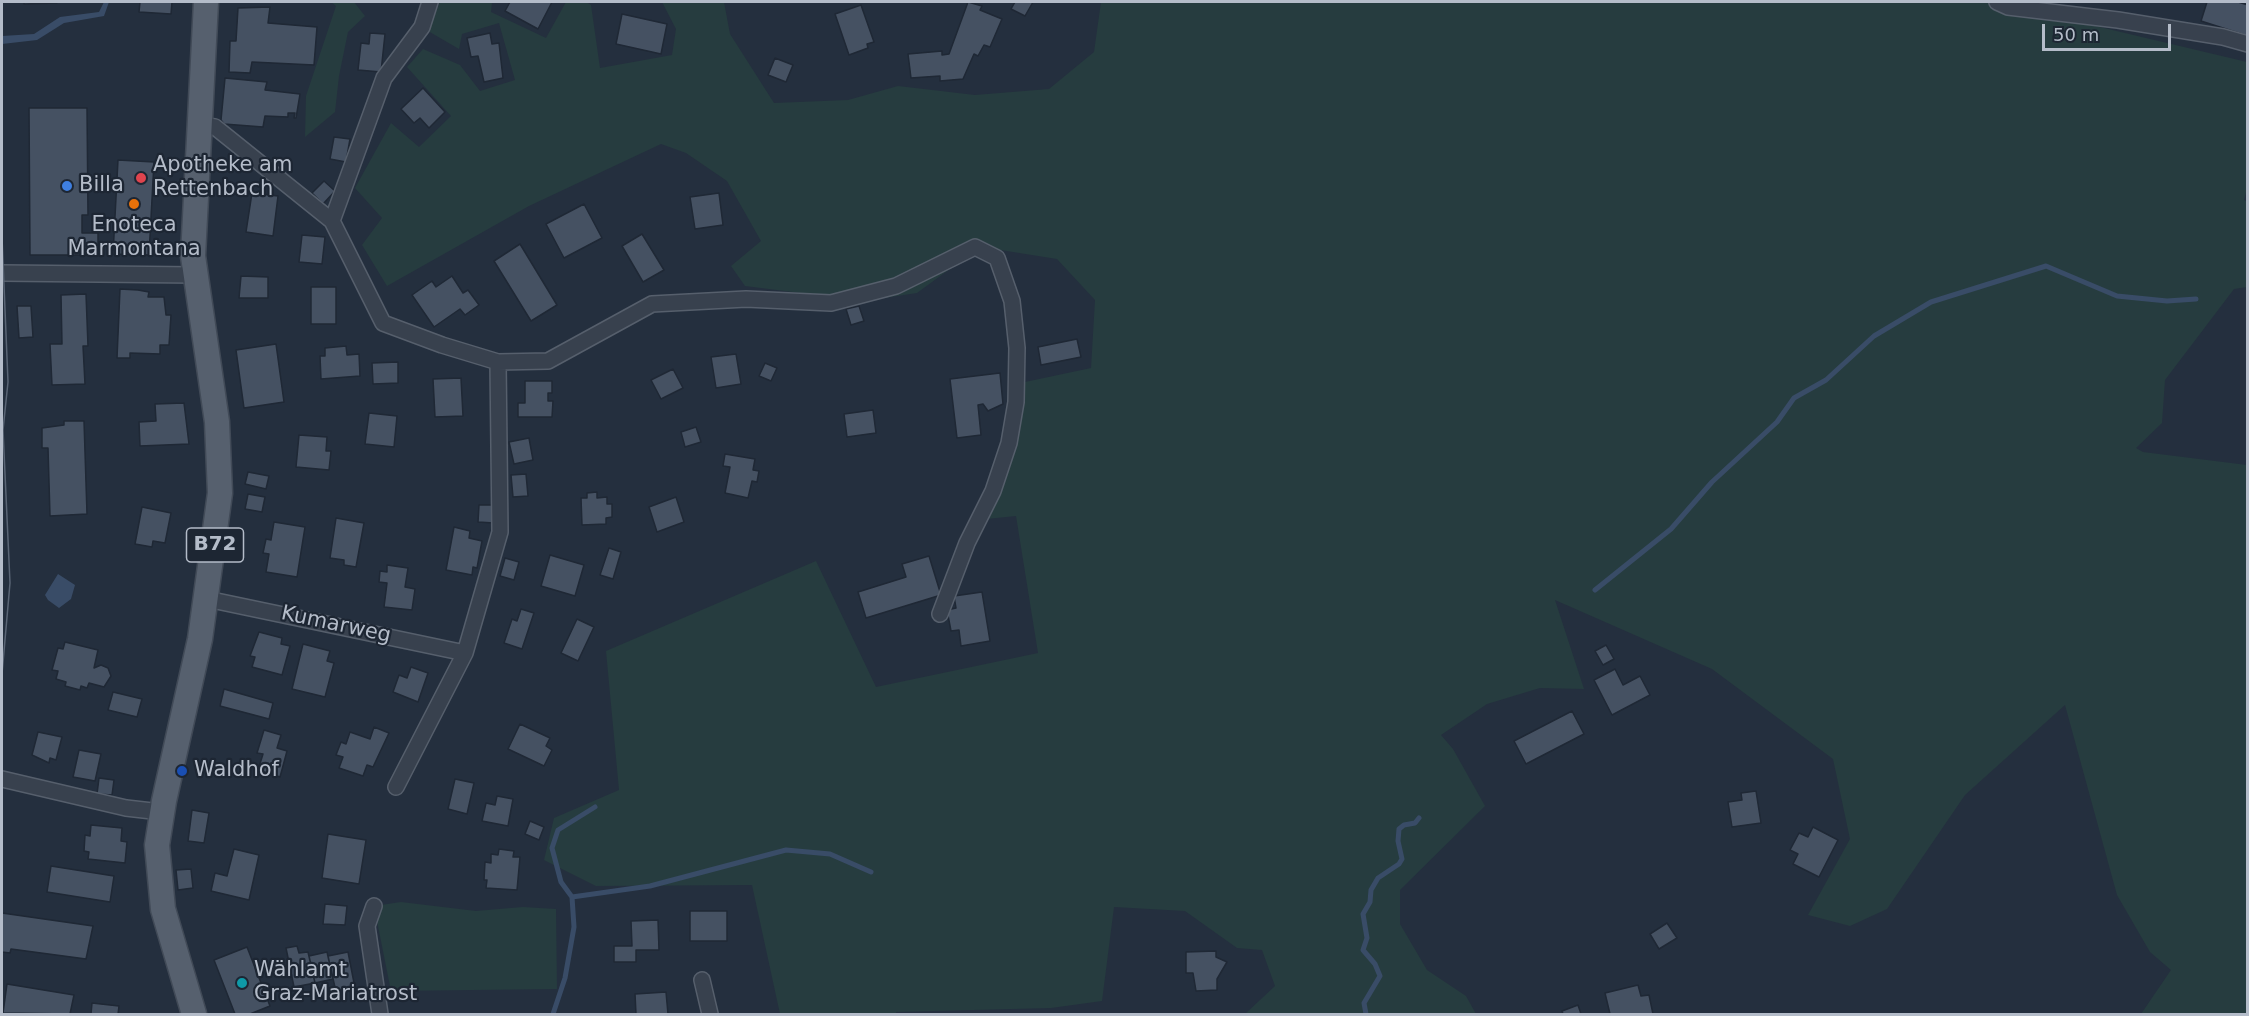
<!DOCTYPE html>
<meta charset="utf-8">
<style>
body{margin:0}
#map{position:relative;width:2249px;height:1016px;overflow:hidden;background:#242f3e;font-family:"DejaVu Sans",sans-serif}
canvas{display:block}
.frame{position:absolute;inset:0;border:3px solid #b4bcc9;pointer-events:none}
.scale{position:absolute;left:2042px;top:24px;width:129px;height:27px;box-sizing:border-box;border:3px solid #b4bcc9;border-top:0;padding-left:8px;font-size:18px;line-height:21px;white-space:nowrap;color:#b4bcc9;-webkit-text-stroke:4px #1d2633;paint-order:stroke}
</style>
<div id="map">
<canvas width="2249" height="1016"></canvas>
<div class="frame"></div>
<div class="scale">50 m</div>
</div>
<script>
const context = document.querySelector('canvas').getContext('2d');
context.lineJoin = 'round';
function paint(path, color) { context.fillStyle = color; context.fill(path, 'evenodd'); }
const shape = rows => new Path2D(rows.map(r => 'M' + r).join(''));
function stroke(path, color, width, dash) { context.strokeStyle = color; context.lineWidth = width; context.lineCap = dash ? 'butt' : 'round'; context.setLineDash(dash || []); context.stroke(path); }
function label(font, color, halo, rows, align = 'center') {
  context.font = font + ' "DejaVu Sans",sans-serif'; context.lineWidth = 4.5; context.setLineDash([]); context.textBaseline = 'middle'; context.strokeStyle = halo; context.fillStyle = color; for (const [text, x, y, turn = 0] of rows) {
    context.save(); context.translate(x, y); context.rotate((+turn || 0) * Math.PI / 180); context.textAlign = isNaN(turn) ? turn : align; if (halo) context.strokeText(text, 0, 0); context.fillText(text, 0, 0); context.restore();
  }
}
paint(shape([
 [331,2,354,2,365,16,348,32,339,76,335,112,305,137,306,96,336,6],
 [440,2,492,2,491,12,546,38,566,2,586,2,591,5,600,68,672,55,676,29,662,2,724,2,730,34,774,103,848,100,898,86,975,95,1049,89,1094,52,1101,2,2024,2,2024,9,2247,62,2248,185,2244,200,2248,202,2247,287,2234,289,2165,380,2162,423,2136,448,2143,452,2247,465,2247,1014,2141,1014,2171,970,2150,952,2117,895,2065,705,1965,795,1887,909,1850,926,1808,915,1850,839,1833,759,1712,669,1555,600,1584,689,1540,688,1487,704,1441,735,1453,749,1485,806,1400,890,1400,924,1427,970,1466,996,1476,1014,1245,1014,1275,986,1262,950,1237,948,1185,911,1114,907,1102,1001,1051,1008,896,1012,896,1014,780,1014,752,885,596,886,544,860,554,818,619,790,606,651,816,561,876,687,1038,653,1016,516,986,519,1015,450,1025,382,1091,368,1095,300,1057,259,988,248,958,263,917,293,864,301,745,286,731,266,761,241,727,181,686,153,661,144,529,206,387,286,362,245,382,218,355,188,391,123,419,147,451,116,407,67,423,49,460,65,480,91,515,80,499,23,462,34,459,49,428,31],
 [401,902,476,911,523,907,556,909,557,989,391,991,374,906]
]), '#263c3f');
paint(shape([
 [104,2,109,2,104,16,64,23,37,40,2,44,2,36,34,34,60,17,99,12],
 [58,574,75,585,71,599,59,608,48,600,45,595]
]), '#394c67');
stroke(shape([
 [1595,590,1671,529,1712,482,1777,422,1794,398,1826,380,1874,336,1931,302,2046,266,2117,296,2167,301,2196,299],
 [572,897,561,882,552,848,558,830,595,807],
 [553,1014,565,978,574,927,572,897,650,886,786,850,830,854,871,872],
 [1366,1014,1364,1003,1380,976,1375,964,1363,950,1367,938,1363,914,1370,902,1371,890,1378,878,1399,864,1402,859,1398,841,1399,829,1404,825,1415,823,1419,818]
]), '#394c67', 5);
const building = shape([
 [24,2,57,2,57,3,24,4,24,2],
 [140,2,172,2,171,14,139,12,140,2],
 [510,2,552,2,538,29,505,11,510,2],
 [968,2,982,6,980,10,1002,19,990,47,984,45,978,56,974,54,963,79,940,81,940,76,911,78,908,54,942,51,942,55,949,54,968,2],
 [1015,2,1033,2,1025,16,1011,9,1015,2],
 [2207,2,2238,2,2248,5,2248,36,2201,21,2207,2],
 [861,5,874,42,867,44,868,48,849,55,835,14,861,5],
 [270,7,268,23,317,27,314,65,252,62,250,73,229,72,230,41,236,41,238,8,270,7],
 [622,14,667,24,661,54,616,44,622,14],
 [370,33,385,34,381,72,358,70,361,43,369,44,370,33],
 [490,33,492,44,499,43,503,78,484,82,478,56,471,57,467,38,490,33],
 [775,58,793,65,786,82,768,75,775,58],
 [225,78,267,82,265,90,300,94,296,118,294,118,295,113,288,113,288,117,265,116,263,127,224,124,221,120,225,78],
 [423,88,445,112,429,128,420,118,414,123,401,109,423,88],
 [29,108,87,108,88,215,82,215,82,233,98,233,98,255,30,255,29,108],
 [334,137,350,139,346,162,330,159,334,137],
 [118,160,154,162,149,255,113,254,118,160],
 [324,181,335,191,323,204,312,193,324,181],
 [252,193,278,196,273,236,246,232,252,193],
 [719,193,723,225,695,229,690,197,719,193],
 [584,204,602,238,564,258,546,224,584,204],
 [642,234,664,270,643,282,622,246,642,234],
 [302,235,325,237,322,264,299,262,302,235],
 [520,244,557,305,531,321,494,261,520,244],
 [241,276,268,277,268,298,239,298,241,276],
 [452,276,463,293,468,290,479,305,465,315,460,309,434,327,412,295,432,281,436,287,452,276],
 [311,287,336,287,336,324,311,324,311,287],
 [120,289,138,290,149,292,148,297,164,297,166,315,171,315,169,345,160,345,160,354,130,353,130,358,117,358,120,289],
 [86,294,88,346,83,346,85,384,52,385,50,344,62,344,61,295,86,294],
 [17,306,31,306,33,337,19,338,17,306],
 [859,306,864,321,851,325,846,309,859,306],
 [1077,339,1081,357,1041,365,1038,347,1077,339],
 [276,344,284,402,244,408,236,350,276,344],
 [346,346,347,355,359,354,360,376,321,379,320,356,325,356,325,348,346,346],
 [736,354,741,384,716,388,711,357,736,354],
 [398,362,398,383,373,384,372,363,398,362],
 [765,363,777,368,771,381,759,376,765,363],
 [673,369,683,388,661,399,651,380,673,369],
 [1000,373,1003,404,988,411,983,404,978,405,981,435,957,438,950,379,1000,373],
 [461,378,463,416,435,417,433,379,461,378],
 [525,381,552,381,552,393,548,393,548,401,553,401,552,417,518,417,518,403,525,403,525,381],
 [184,403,189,444,140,446,139,422,156,421,155,404,184,403],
 [873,410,876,433,847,437,844,414,873,410],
 [369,413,397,416,394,447,365,444,369,413],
 [64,421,84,421,87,514,50,516,48,448,42,448,42,428,64,425,64,421],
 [696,427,701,442,685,447,681,432,696,427],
 [299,435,327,437,326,451,331,451,329,470,296,467,299,435],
 [529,438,533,460,514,464,509,442,529,438],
 [725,454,755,459,753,470,759,471,757,482,752,481,748,498,725,493,730,467,723,466,725,454],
 [248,472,269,476,266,489,245,484,248,472],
 [526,474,528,496,513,497,511,475,526,474],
 [597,492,597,498,607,497,607,504,612,504,612,517,606,518,606,524,582,525,581,498,587,498,587,493,597,492],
 [248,494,265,497,262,512,245,509,248,494],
 [676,497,684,522,657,532,649,507,676,497],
 [479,505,494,505,494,523,478,522,479,505],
 [142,507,171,513,165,543,153,541,152,547,135,544,142,507],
 [336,518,364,523,356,567,344,565,344,560,330,558,336,518],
 [274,522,305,527,297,577,266,572,269,554,263,553,266,539,271,540,274,522],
 [454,527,470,531,469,538,482,541,477,568,473,567,472,575,446,570,454,527],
 [609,548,621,552,613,579,600,575,609,548],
 [550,555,584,565,575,596,541,586,550,555],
 [929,556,941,595,866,618,858,592,906,577,902,564,929,556],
 [505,558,519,562,514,580,500,576,505,558],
 [387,565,408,568,405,587,415,589,412,610,384,607,387,583,379,582,380,571,387,572,387,565],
 [982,592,990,641,961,646,959,630,951,631,947,610,956,608,954,596,982,592],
 [521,609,534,613,522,649,504,643,512,619,517,621,521,609],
 [577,619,594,627,578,661,561,653,577,619],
 [259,632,282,638,281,644,290,646,282,675,252,667,255,657,250,656,259,632],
 [65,642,98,650,94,668,101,665,108,668,111,676,104,687,89,683,87,688,81,686,80,690,65,686,66,682,56,679,58,671,52,670,58,648,63,649,65,642],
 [303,644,330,651,327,661,334,663,325,697,292,689,303,644],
 [1606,645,1614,659,1603,665,1595,651,1606,645],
 [411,667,428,673,418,702,393,692,399,675,407,678,411,667],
 [1615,669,1623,685,1640,676,1650,695,1612,715,1594,680,1615,669],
 [224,689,273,703,269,719,220,706,224,689],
 [113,692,142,699,137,717,108,710,113,692],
 [1572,711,1584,734,1526,764,1514,741,1572,711],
 [520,724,550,738,546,746,552,750,544,766,508,749,520,724],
 [374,727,389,733,373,767,367,765,363,776,339,768,343,757,336,755,341,742,346,744,350,732,370,739,374,727],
 [264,730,281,735,277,748,287,751,280,777,258,770,263,754,257,753,264,730],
 [38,732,62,737,56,760,50,758,49,763,32,755,38,732],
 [79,750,101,754,95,781,73,777,79,750],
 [99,778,114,780,112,795,97,794,99,778],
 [455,779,474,783,467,814,448,809,455,779],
 [1756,791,1761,823,1732,827,1728,802,1742,800,1741,793,1756,791],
 [497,796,513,799,508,826,482,821,486,803,495,805,497,796],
 [192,810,209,813,204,843,188,841,192,810],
 [530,821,544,827,539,840,525,834,530,821],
 [91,825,122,828,121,841,127,842,125,863,88,859,89,852,84,851,85,835,90,836,91,825],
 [1813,827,1838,840,1819,877,1793,864,1798,854,1790,850,1799,833,1808,837,1813,827],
 [328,834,366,840,359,884,322,878,328,834],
 [234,849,259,855,249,900,211,891,215,873,227,876,234,849],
 [499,849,514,851,513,857,520,857,517,890,486,888,487,880,484,880,485,862,491,863,491,854,498,855,499,849],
 [51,866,114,876,110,902,47,892,51,866],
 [191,869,193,888,178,890,176,870,191,869],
 [325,904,347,906,345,925,323,924,325,904],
 [690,911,727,911,727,941,690,941,690,911],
 [2,913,93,926,86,959,11,949,10,953,2,952,2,913],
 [658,920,659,950,636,950,636,962,614,962,614,946,632,946,631,921,658,920],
 [1667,923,1677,938,1659,949,1650,934,1667,923],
 [297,946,299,953,308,952,315,983,294,987,286,948,297,946],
 [247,947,270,1006,250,1014,235,1014,214,960,247,947],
 [1216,951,1216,957,1227,962,1217,979,1217,990,1196,991,1193,973,1186,973,1186,952,1216,951],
 [327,952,333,979,315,983,309,956,327,952],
 [348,952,355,988,336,992,328,956,348,952],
 [7,984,74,995,70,1014,3,1013,7,984],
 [1638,985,1641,996,1649,995,1653,1014,1610,1014,1605,993,1638,985],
 [666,992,668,1014,636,1014,635,994,666,992],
 [92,1003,119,1006,118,1014,91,1014,92,1003],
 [1578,1005,1581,1014,1563,1014,1562,1011,1578,1005]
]);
paint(building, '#455162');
stroke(building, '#1f2835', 1.5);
const minor = shape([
 [1997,2,2008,7,2118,20,2223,37,2248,44],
 [198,124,215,127,332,221,383,323,442,345,498,362,500,532,465,653,396,787],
 [332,221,384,78,422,27,430,2],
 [2,273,195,275],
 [498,362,548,361,652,304,746,299,831,303,896,286,975,247,997,258,1012,301,1017,348,1016,402,1009,443,993,491,967,543,940,614],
 [207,599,465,653],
 [2,779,126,808,161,812],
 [374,906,367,926,380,1014],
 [702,980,710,1014]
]);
const primary = shape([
 [194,1014,163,909,157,845,164,801,200,639,220,493,217,422,193,256,206,2]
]);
stroke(minor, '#565f6c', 18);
stroke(primary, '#414a57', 27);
stroke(minor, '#38414e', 15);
stroke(primary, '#56606e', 24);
stroke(shape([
 [2,237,8,382,3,430,10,583,2,674]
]), '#5a6575', 1.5);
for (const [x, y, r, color] of [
 [141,178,6,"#e0444e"],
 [67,186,6,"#3f7fe0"],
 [134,204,6,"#e8710a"],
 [182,771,6,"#1a4fb4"],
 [242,983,6,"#0f9aa8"]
]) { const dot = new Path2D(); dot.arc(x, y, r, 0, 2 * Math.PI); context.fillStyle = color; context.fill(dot); stroke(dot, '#1d2633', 2); }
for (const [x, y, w] of [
 [215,545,57]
]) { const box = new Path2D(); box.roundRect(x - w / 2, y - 17, w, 34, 4.5); context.fillStyle = '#1d2633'; context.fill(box); stroke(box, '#b4bcc9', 1.5); }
label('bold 20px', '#b4bcc9', null, [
 ["B72",215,545]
]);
label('21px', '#b4bcc9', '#1d2633', [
 ["Apotheke am",153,166],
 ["Rettenbach",153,190],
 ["Billa",79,186],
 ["Enoteca",134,226,"center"],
 ["Marmontana",134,250,"center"],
 ["Waldhof",194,771],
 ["Wählamt",254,971],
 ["Graz-Mariatrost",254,995]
], 'left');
label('21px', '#b4bcc9', '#1d2633', [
 ["Kumarweg",336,625,12]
]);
</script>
